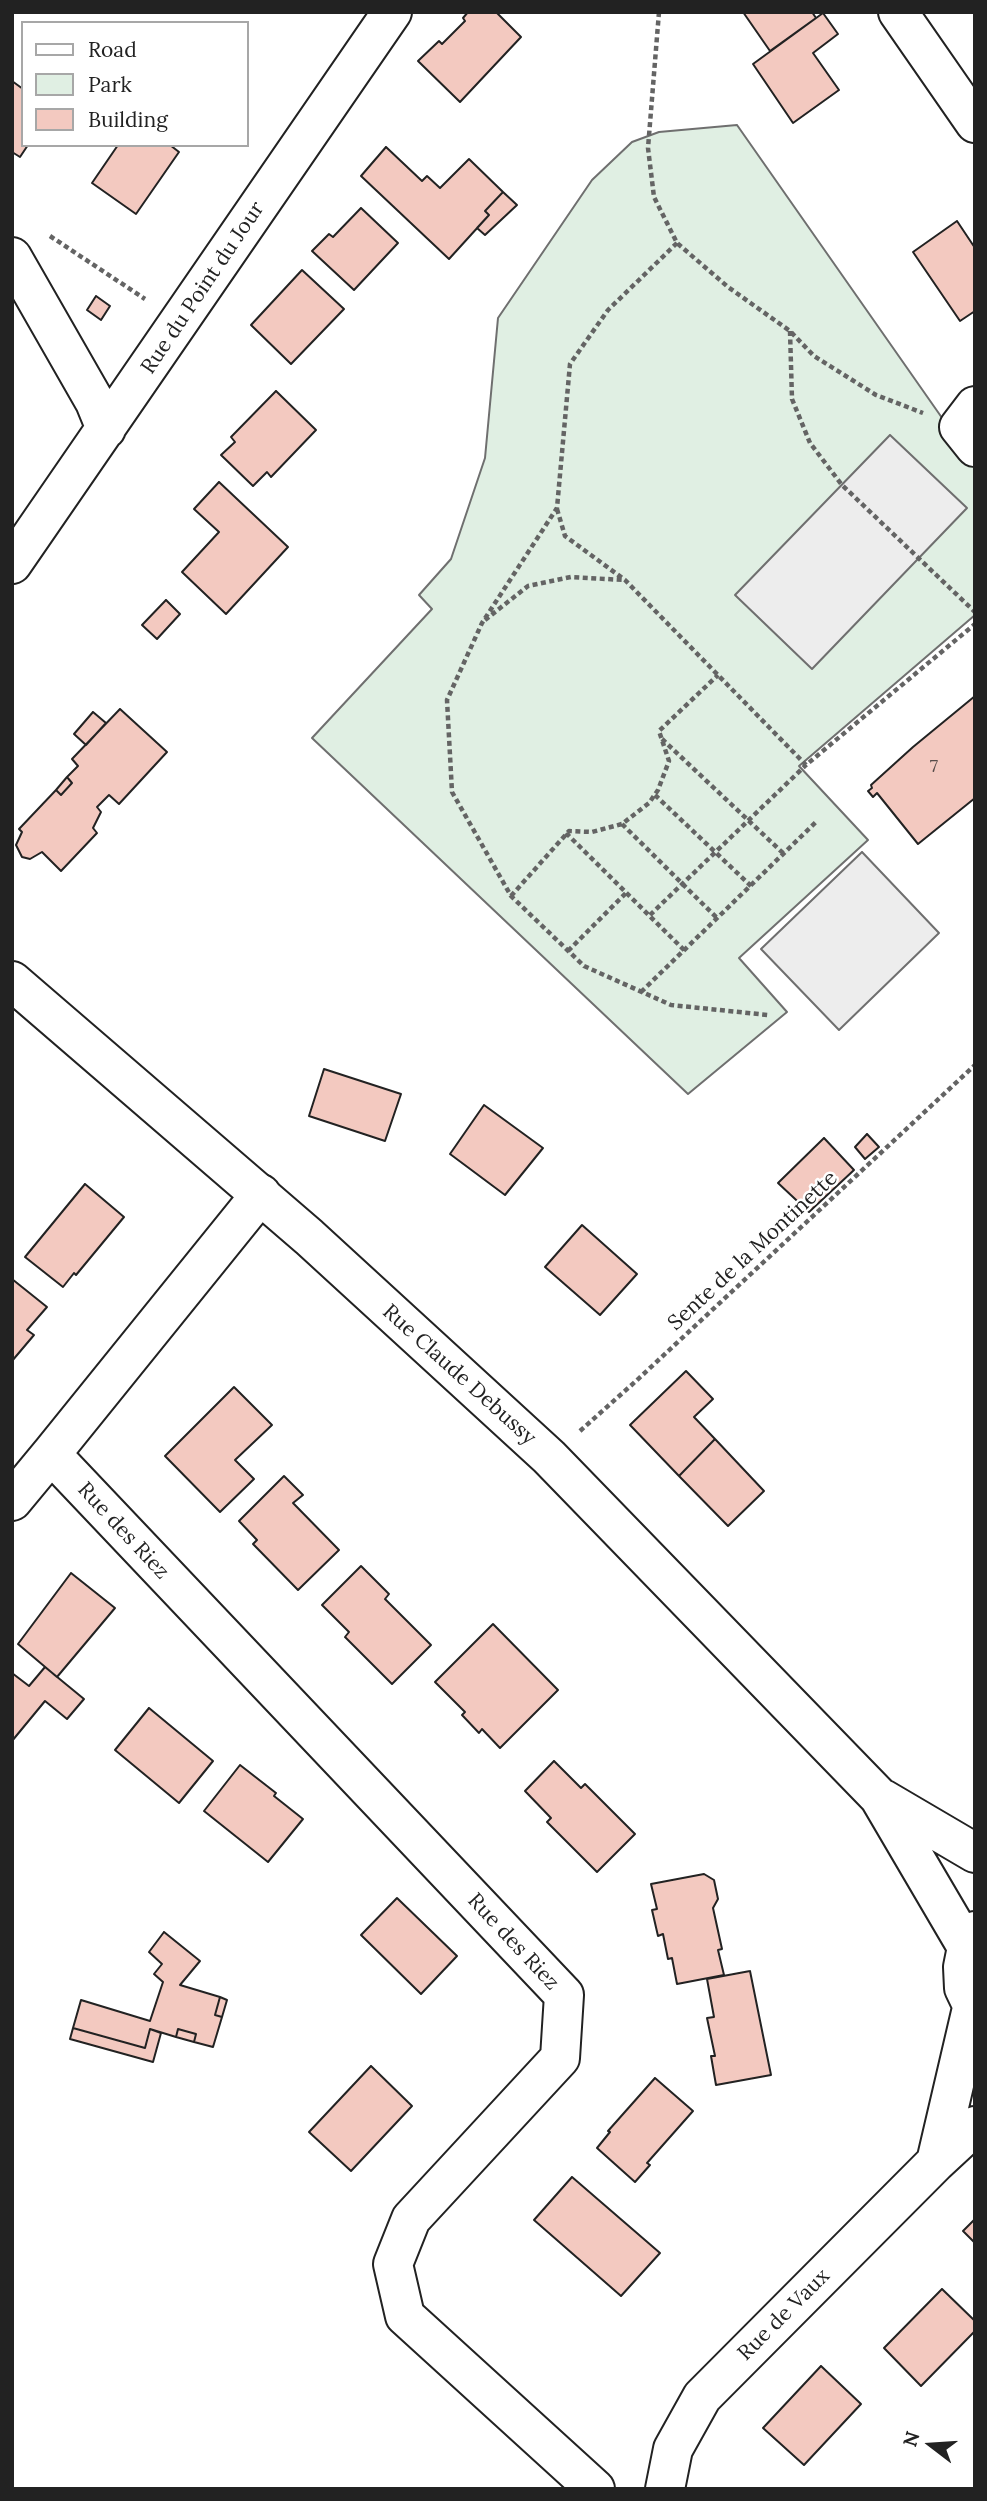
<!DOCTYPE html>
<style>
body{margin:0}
#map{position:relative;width:987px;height:2501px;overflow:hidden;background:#fff;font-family:Lora,serif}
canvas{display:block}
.frame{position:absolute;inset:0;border:14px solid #222;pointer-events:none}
.legend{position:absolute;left:21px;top:21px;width:228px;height:126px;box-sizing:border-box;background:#fff;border:2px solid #a7a7a7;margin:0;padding:9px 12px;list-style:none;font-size:21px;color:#222}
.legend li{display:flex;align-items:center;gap:14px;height:35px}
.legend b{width:35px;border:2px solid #a7a7a7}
.north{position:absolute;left:896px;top:2410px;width:70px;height:70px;-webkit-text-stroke:5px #fff;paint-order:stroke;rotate:287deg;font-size:19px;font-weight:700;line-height:28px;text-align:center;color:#222}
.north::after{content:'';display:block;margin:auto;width:24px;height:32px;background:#222;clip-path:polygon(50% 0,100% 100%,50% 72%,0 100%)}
</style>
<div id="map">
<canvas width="987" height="2501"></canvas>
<div class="frame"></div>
<ul class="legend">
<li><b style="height:9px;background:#fff"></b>Road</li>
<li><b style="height:19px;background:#e0efe3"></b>Park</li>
<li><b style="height:19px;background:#f3c9c0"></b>Building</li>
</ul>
<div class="north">N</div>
</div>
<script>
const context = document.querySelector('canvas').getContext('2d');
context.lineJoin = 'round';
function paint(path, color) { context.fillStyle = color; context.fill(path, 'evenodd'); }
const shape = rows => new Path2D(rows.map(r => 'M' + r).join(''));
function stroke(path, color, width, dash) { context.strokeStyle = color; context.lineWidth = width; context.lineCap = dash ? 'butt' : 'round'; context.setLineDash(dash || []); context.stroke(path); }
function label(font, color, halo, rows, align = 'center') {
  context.font = font + ' Lora,serif'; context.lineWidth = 5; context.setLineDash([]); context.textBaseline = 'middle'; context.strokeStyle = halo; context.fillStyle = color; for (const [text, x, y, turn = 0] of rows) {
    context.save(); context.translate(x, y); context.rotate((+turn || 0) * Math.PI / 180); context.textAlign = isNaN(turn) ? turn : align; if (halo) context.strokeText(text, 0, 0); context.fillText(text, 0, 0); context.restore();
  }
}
const green = shape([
 [737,125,975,465,975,615,799,766,868,840,739,958,787,1012,688,1094,312,738,432,609,419,595,451,559,485,458,498,318,592,180,632,142,659,132,737,125]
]);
paint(green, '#e0efe3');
stroke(green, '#6f6f6f', 2);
const parking = shape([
 [890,435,967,508,812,669,735,595,890,435],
 [862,852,939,933,839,1030,761,949,862,852]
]);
paint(parking, '#ededed');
stroke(parking, '#6f6f6f', 2);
const building = shape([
 [468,12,496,12,521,37,460,102,418,61,439,41,442,44,465,21,463,18,468,12],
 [743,12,812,12,816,18,770,51,743,12],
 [823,13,838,34,813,53,839,90,793,123,753,64,823,13],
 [12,81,23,89,23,145,28,145,20,157,12,152,12,81],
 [118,145,170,145,179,152,136,214,92,183,118,145],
 [386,147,422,181,427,176,440,188,469,159,503,192,485,211,489,215,449,259,361,176,386,147],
 [503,192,517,205,485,235,477,228,489,215,485,211,503,192],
 [361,208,398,243,354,290,312,251,329,234,333,237,361,208],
 [957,221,975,248,975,311,960,321,913,252,957,221],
 [302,270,344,309,291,364,251,325,302,270],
 [96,296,110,306,101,320,87,310,96,296],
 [276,391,316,430,271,477,267,472,253,486,221,455,235,442,231,437,276,391],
 [219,482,288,547,226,614,182,572,219,532,194,509,219,482],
 [166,600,180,614,157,639,142,625,166,600],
 [975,696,975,798,918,844,877,793,873,797,868,791,872,788,871,785,913,747,975,696],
 [120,709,167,752,119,804,109,795,97,807,101,812,93,828,97,833,61,871,42,852,30,859,22,857,16,845,22,832,19,829,56,790,61,795,72,783,67,777,78,766,72,759,120,709],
 [93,712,106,723,86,745,74,734,93,712],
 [67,777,72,783,61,795,56,790,67,777],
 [324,1069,401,1094,385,1141,309,1116,324,1069],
 [484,1105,543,1148,505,1195,450,1154,484,1105],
 [867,1134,879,1147,865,1159,855,1147,867,1134],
 [824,1138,854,1170,809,1212,778,1183,824,1138],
 [85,1184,124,1217,76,1275,74,1273,63,1287,25,1257,85,1184],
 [582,1225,637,1274,600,1315,545,1267,582,1225],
 [12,1279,47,1307,27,1330,34,1335,12,1361,12,1279],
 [686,1371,713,1399,694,1417,715,1439,679,1476,630,1425,686,1371],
 [234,1387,272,1425,235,1460,254,1479,220,1512,165,1456,234,1387],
 [715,1439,764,1491,728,1526,679,1476,715,1439],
 [284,1476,303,1495,293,1503,339,1550,298,1590,253,1544,257,1540,239,1521,284,1476],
 [361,1566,389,1594,385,1599,431,1645,392,1684,345,1637,349,1632,322,1605,361,1566],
 [71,1573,115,1608,57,1677,18,1644,71,1573],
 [493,1624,558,1690,500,1748,482,1729,479,1733,462,1715,465,1712,435,1682,493,1624],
 [45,1667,84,1699,67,1719,45,1701,12,1741,12,1673,29,1686,45,1667],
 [149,1708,213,1761,179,1803,115,1750,149,1708],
 [554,1761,581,1788,585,1784,635,1834,597,1872,547,1822,551,1818,525,1791,554,1761],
 [240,1765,276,1793,274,1796,303,1819,268,1862,204,1811,240,1765],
 [704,1874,714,1880,718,1899,713,1908,722,1949,718,1950,724,1975,677,1984,672,1958,668,1959,663,1934,658,1936,652,1910,657,1909,651,1884,704,1874],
 [397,1898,457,1956,421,1994,361,1935,397,1898],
 [164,1932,200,1961,180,1985,220,1997,215,2015,222,2017,213,2047,194,2042,196,2034,178,2029,176,2037,150,2029,145,2048,73,2028,81,2000,150,2021,163,1982,154,1974,162,1964,149,1952,164,1932],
 [750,1971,771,2075,716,2085,711,2056,715,2056,707,2018,714,2017,707,1979,750,1971],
 [220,1997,227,2000,222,2017,215,2015,220,1997],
 [73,2028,145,2048,150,2029,161,2033,153,2062,70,2039,73,2028],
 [178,2029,196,2034,194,2042,176,2037,178,2029],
 [371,2066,412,2106,351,2171,309,2132,371,2066],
 [655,2078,693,2111,647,2163,650,2165,635,2182,597,2148,610,2132,608,2131,655,2078],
 [572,2177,660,2253,621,2296,534,2220,572,2177],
 [975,2219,975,2243,963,2231,975,2219],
 [942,2289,975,2321,975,2331,921,2386,884,2348,942,2289],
 [821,2366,861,2404,804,2465,763,2428,821,2366]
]);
paint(building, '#f3c9c0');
stroke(building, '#222', 2);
const street = shape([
 [898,12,975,123],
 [12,257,95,402,106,429],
 [975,406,959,427,975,447],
 [12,564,392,12],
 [261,1194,51,1454,564,1995,560,2058,411,2219,393,2264,405,2316,595,2489],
 [12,1501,51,1454]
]);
const secondary = shape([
 [12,981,309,1237,549,1457,879,1797,967,1947],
 [883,1799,975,1853],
 [975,1931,967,1947,963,1967,964,1988,975,2011],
 [936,2162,972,2008],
 [665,2489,673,2449,702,2397,936,2162,975,2126]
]);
stroke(street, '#222', 42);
stroke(secondary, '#222', 42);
stroke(shape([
 [659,12,648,148,654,197,677,243,728,287,790,331,814,356,876,395,923,413],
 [50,236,145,299],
 [677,243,608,310,570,364,557,508,482,623,447,700,452,792,511,896,584,966,671,1005,768,1015],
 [790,331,792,399,810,443,842,485,975,612],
 [557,509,565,536,625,580,806,765,975,624],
 [485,620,528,586,571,577,624,580],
 [662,739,784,854],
 [655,795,751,886],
 [622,824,718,919],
 [566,833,685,951],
 [511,896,569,831,592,832,622,824,649,803,658,790,669,761,659,731,718,675],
 [650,915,806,765],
 [568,951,627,892],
 [641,992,816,822],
 [580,1431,636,1381,975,1065]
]), '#646464', 4.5, [5, 3.5]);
stroke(street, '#fff', 38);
stroke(secondary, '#fff', 38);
label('18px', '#564c4a', null, [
 ["7",934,767]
]);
label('21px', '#222', '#fff', [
 ["Rue du Point du Jour",203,288,-56],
 ["Sente de la Montinette",753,1251,-43],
 ["Rue Claude Debussy",459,1375,42],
 ["Rue des Riez",123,1531,47],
 ["Rue des Riez",513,1942,47],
 ["Rue de Vaux",784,2315,-45]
]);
</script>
